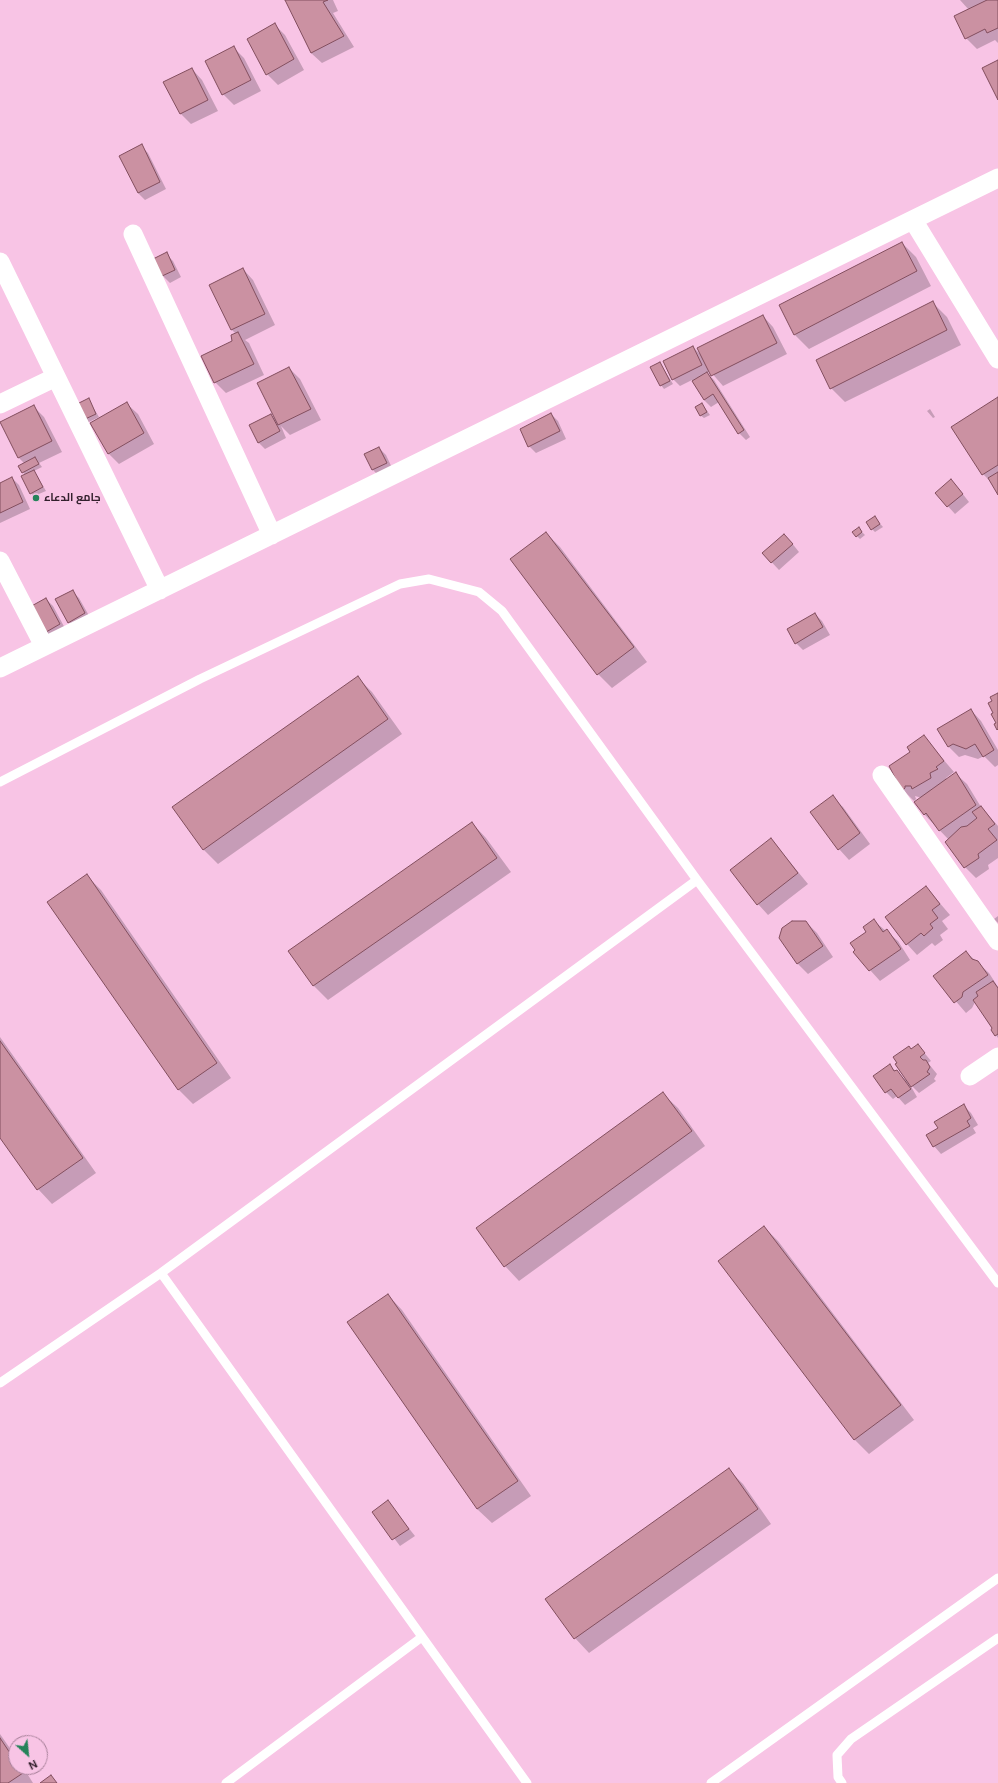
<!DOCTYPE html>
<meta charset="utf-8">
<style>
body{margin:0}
#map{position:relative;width:998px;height:1783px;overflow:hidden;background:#f8c4e5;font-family:"DM Sans",sans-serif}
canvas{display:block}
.north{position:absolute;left:8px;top:1735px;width:40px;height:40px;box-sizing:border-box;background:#f8c4e5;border:1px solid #a9829b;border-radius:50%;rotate:153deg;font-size:11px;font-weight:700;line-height:16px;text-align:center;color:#321f2c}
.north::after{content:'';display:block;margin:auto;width:14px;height:18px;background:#25835a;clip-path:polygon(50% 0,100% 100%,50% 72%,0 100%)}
</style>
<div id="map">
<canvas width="998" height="1783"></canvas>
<div class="north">N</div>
</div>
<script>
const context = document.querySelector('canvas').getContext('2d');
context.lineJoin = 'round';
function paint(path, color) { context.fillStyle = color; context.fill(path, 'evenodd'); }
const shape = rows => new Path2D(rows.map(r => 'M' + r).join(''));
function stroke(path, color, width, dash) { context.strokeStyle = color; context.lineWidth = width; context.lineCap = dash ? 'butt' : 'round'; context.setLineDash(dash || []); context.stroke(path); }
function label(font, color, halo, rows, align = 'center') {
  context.font = font + ' "DM Sans",Cairo,sans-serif'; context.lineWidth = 3.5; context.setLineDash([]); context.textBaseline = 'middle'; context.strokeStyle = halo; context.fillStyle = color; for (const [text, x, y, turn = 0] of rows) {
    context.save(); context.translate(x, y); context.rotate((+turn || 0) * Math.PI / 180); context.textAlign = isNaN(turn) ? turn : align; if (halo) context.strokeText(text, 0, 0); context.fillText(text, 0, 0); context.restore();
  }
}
paint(shape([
 [286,0,333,0,338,11,333,13,354,47,322,63,311,53],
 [960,0,998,0,998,43,995,40,977,49,966,38,969,10],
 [275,25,285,35,304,70,278,85,267,74],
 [234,48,244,58,261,91,234,105,223,94],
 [192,69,202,80,218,111,191,124,181,114,165,82],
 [141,146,148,153,166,189,145,200,138,193,120,156],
 [902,243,916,257,931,286,809,349,795,335],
 [166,254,173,261,181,277,170,283,163,276],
 [243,269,253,280,275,325,245,340,249,343,264,375,226,393,215,382,236,334,232,330,210,285],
 [933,303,947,317,961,345,845,402,831,388],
 [763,316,773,327,787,354,723,386,710,371,707,373,714,380,750,437,746,440,739,433,719,402,711,407,704,400,692,380,680,386,673,379,693,347,703,357],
 [660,363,673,384,664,389,661,385],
 [289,368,300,379,321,420,290,435,281,426,286,438,265,449,258,442,271,415,277,421],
 [998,398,998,493,994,485,983,474],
 [88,399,99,417,87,423,84,420],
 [127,404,138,414,154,444,119,464,108,453],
 [702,404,710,415,704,418,700,415],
 [33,406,44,417,62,452,39,463,42,467,34,471,46,491,34,496,31,493,25,475,19,466,24,463,19,458],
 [930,409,935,417,933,418,927,411],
 [551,414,558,421,566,439,536,453,529,446],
 [379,448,386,455,393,470,380,477,373,470,365,455],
 [12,478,19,485,30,509,0,523,0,484],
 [958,488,969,502,955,514,936,493],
 [875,518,883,527,875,532,872,529],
 [859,529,865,535,860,539,857,536],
 [546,533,560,547,647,662,612,688,598,674,511,559],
 [791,542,799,552,779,570,763,553],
 [72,591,79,598,92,621,76,629,69,622],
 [46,599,53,606,67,632,41,645],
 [815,614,822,621,830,635,803,650,796,643],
 [357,677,372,692,402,734,218,864,203,849],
 [971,710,981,721,998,750,998,765,995,767,984,756,978,759,965,755,959,757,949,747,938,729],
 [924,737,954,772,946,778,947,780,956,774,967,784,981,807,998,826,998,858,988,865,989,869,976,878,965,867,947,842,949,840,924,814,922,798,915,796,916,799,914,801,903,790,911,752],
 [832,797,843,807,870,844,849,860,839,849],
 [472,823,486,838,511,872,328,1000,313,985],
 [771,839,808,884,768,915,758,904],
 [87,876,101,890,231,1078,193,1104,179,1090,49,902],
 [926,887,950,915,942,921,948,929,940,935,943,940,935,946,932,943,917,955,907,944],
 [998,916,998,923,994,919],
 [874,921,898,941,910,960,880,981,870,970,857,951],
 [806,922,817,933,833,957,808,974,798,964],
 [966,952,989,973,998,987,998,1038,975,1002,972,1008,966,1013,935,977],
 [0,1037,96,1173,52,1204,38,1189,0,1136],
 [918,1045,931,1061,928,1063,937,1074,934,1079,936,1081,919,1093,909,1083,917,1097,905,1105,897,1096,893,1099,886,1092,890,1066,907,1081,911,1050],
 [663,1094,678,1108,705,1146,519,1281,505,1266,478,1229],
 [964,1106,971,1113,978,1125,973,1128,976,1133,941,1154,934,1146,939,1128],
 [764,1227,778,1241,914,1420,869,1454,855,1440,720,1261],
 [388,1295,402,1310,531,1496,492,1523,477,1509],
 [729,1470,743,1484,771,1524,589,1653,575,1638],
 [388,1502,415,1536,400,1546,374,1512],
 [0,1734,16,1757,16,1767,23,1767,33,1783,0,1783]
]), '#0003');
const building = shape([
 [285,0,328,0,323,2,344,36,311,53,285,0],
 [987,0,998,0,998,28,987,33,985,29,965,39,954,16,987,0],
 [275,23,294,59,266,75,247,39,275,23],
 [234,46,251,80,222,95,205,61,234,46],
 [998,60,998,100,982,68,998,60],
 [192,68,208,100,180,114,163,82,192,68],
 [142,144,160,182,138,193,119,156,142,144],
 [902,242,917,271,794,335,779,305,902,242],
 [167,252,175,270,162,276,153,259,167,252],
 [243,268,265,314,231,330,209,285,243,268],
 [933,301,947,330,830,389,816,360,933,301],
 [763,315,777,343,711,376,697,348,763,315],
 [238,332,254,364,214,383,201,356,232,341,231,335,238,332],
 [693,346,702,365,672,380,663,361,693,346],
 [660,362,670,381,660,386,650,367,660,362],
 [289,367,311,409,278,425,257,383,289,367],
 [707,372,744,430,738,434,713,394,704,400,692,381,707,372],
 [998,397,998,465,982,475,951,427,998,397],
 [89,398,96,414,83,420,75,405,89,398],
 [127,402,144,433,108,454,90,423,127,402],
 [702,403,707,412,700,416,695,407,702,403],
 [34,405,52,441,18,458,0,422,34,405],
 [551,413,560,431,528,447,520,429,551,413],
 [271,414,280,431,258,443,249,425,271,414],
 [379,447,387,463,372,470,364,454,379,447],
 [35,457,39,464,22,473,18,466,35,457],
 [34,470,43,487,30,494,21,476,34,470],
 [998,472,998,495,988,478,998,472],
 [12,477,23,502,0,513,0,483,12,477],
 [951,479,963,494,947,507,935,493,951,479],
 [875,516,880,524,871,530,866,522,875,516],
 [859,527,862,532,856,537,852,532,859,527],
 [546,532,634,647,597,675,510,559,546,532],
 [784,534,793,544,771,563,762,553,784,534],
 [73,590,85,613,68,623,55,599,73,590],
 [46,598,60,624,34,639,19,613,46,598],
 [815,613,823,627,795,644,787,629,815,613],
 [358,676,388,719,203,850,172,807,358,676],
 [998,693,998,729,997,730,994,724,996,723,991,714,993,713,988,703,992,701,990,697,998,693],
 [971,709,994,750,983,757,975,744,966,749,953,744,948,747,937,729,971,709],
 [924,735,944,761,936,767,938,769,930,773,931,778,912,789,911,786,905,786,905,788,902,791,889,766,910,752,907,747,924,735],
 [956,772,976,805,939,831,926,813,924,815,914,802,956,772],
 [833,795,860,833,838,850,810,812,833,795],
 [981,806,995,824,988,829,997,840,978,854,979,858,964,868,945,842,961,827,967,826,977,818,972,812,981,806],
 [472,822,497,858,313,986,288,951,472,822],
 [771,838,798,873,757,905,730,870,771,838],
 [87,874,217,1063,178,1090,47,902,87,874],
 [926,886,940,904,932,910,938,918,930,924,933,928,924,936,921,933,906,945,885,917,926,886],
 [874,919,883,932,887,929,901,949,869,971,853,952,855,950,850,943,866,932,863,927,874,919],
 [792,921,806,921,823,946,797,964,779,938,782,928,792,921],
 [966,951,972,959,978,961,988,975,963,992,962,997,954,1003,933,976,966,951],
 [993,981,998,988,998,1034,995,1036,991,1030,992,1028,973,1000,978,996,976,992,993,981],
 [0,1041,83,1158,37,1190,0,1138,0,1041],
 [918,1044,925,1053,920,1057,923,1060,926,1060,930,1067,927,1072,930,1074,911,1087,895,1064,897,1063,893,1057,909,1046,911,1049,918,1044],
 [890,1064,894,1071,897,1070,911,1089,898,1098,891,1089,885,1093,873,1076,890,1064],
 [663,1092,692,1131,504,1267,476,1228,663,1092],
 [964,1104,971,1118,967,1121,970,1126,933,1147,926,1135,938,1128,934,1122,964,1104],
 [764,1226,901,1405,854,1440,718,1261,764,1226],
 [388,1294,518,1481,477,1509,347,1322,388,1294],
 [729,1468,758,1509,574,1639,545,1599,729,1468],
 [388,1500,409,1529,392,1540,372,1512,388,1500],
 [0,1738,16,1762,16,1767,19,1767,23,1773,8,1783,0,1783,0,1738],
 [51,1775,57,1783,40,1783,51,1775]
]);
paint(building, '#cb91a2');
stroke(building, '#824e5e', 1);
stroke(shape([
 [0,782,200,679,400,584,429,579,479,592,502,611,697,880,998,1283],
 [161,1273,527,1783],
 [0,1383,161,1273,697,880],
 [226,1783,422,1637],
 [711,1783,998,1578],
 [842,1783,838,1777,837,1755,851,1739,998,1638]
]), '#fff', 9);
stroke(shape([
 [913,220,998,359],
 [133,234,272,535],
 [0,262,160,590],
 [0,404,56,377],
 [0,561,44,646],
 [0,668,998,178],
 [882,775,998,941],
 [970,1076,998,1057]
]), '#fff', 19);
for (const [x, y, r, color] of [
 [36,498,4,"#25835a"]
]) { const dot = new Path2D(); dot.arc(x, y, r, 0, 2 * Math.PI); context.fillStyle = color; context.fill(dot); stroke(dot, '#f8c4e5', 1.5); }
label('bold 11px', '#321f2c', '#f8c4e5', [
 ["جامع الدعاء",44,498]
], 'left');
</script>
